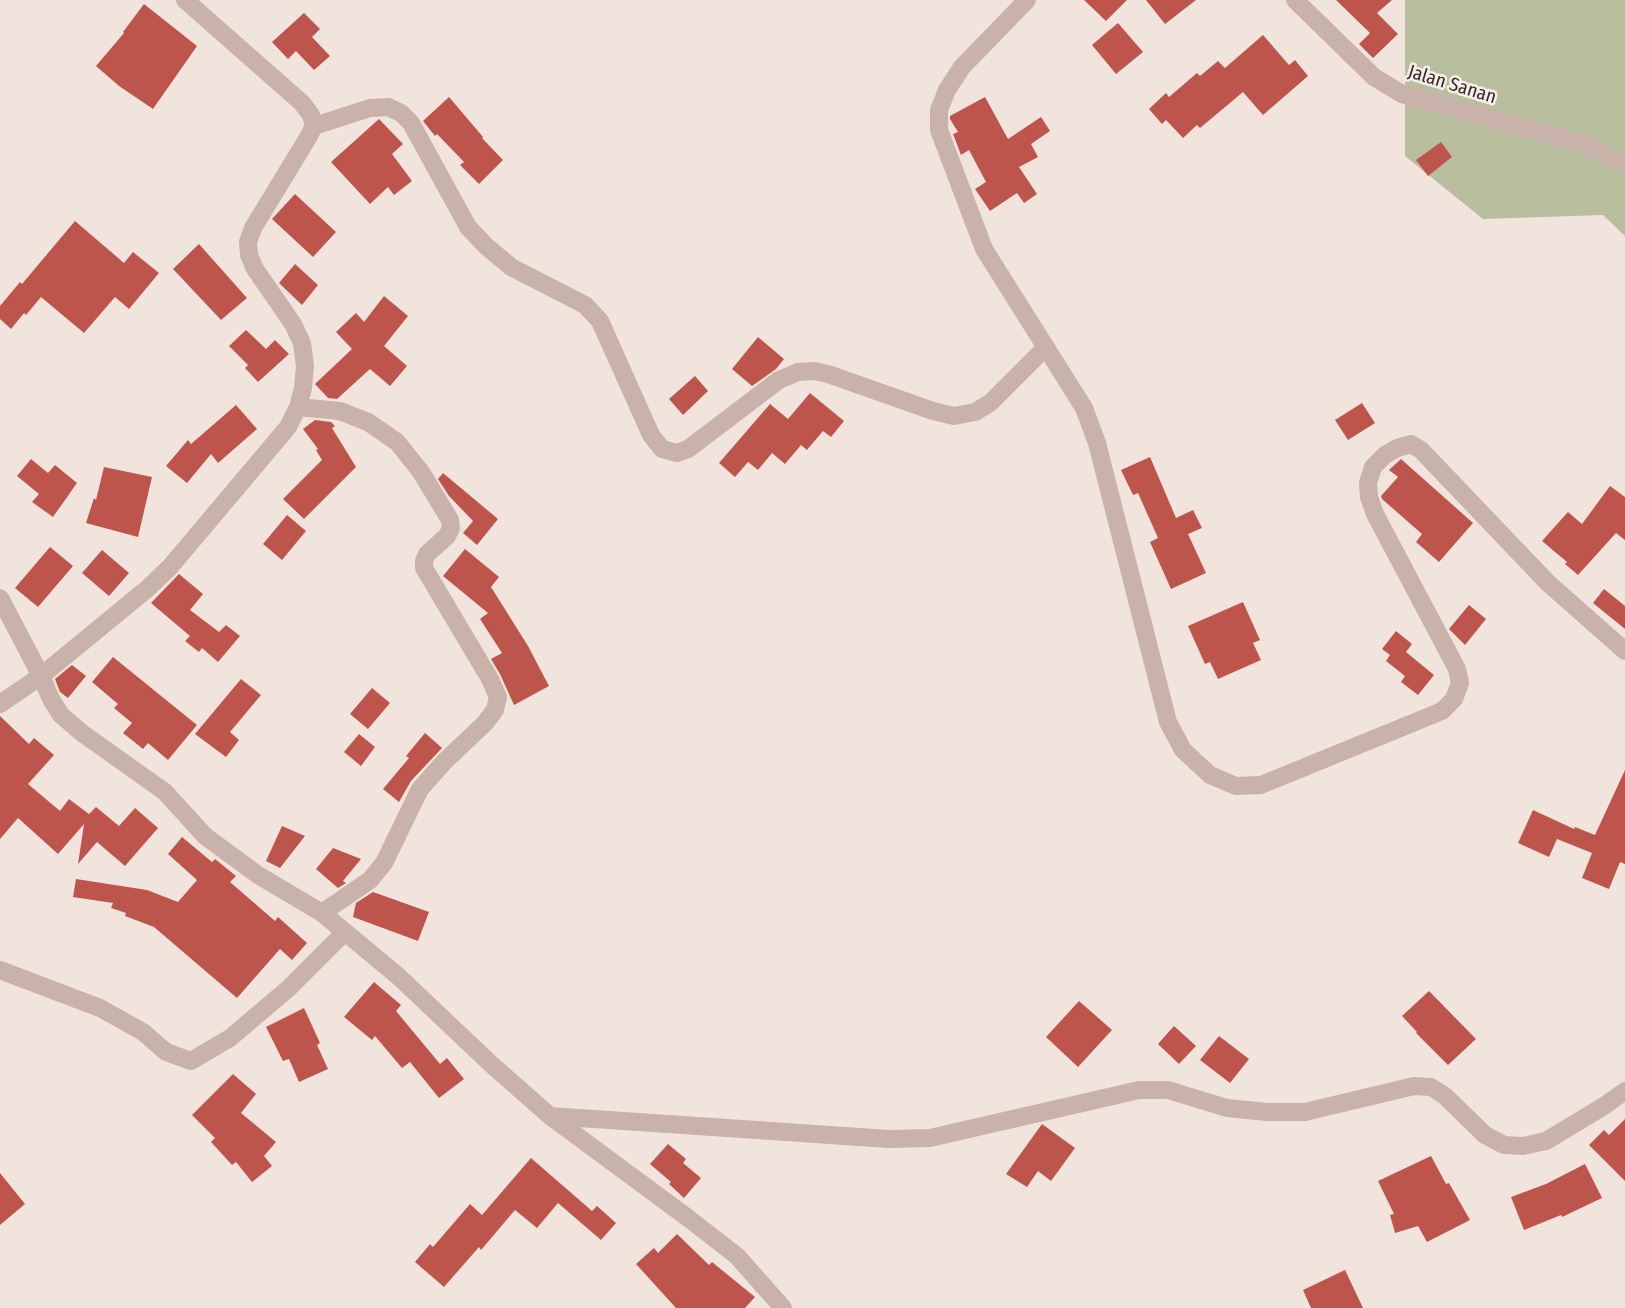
<!DOCTYPE html>
<style>
body{margin:0}
canvas{display:block;background:#f1e4dd}
</style>
<canvas width="1625" height="1308"></canvas>
<script>
const context = document.querySelector('canvas').getContext('2d');
context.lineJoin = 'round';
function paint(path, color) { context.fillStyle = color; context.fill(path, 'evenodd'); }
const shape = rows => new Path2D(rows.map(r => 'M' + r).join(''));
function stroke(path, color, width, dash) { context.strokeStyle = color; context.lineWidth = width; context.lineCap = dash ? 'butt' : 'round'; context.setLineDash(dash || []); context.stroke(path); }
function label(font, color, halo, rows, align = 'center') {
  context.font = font + ' "Fira Sans Condensed",sans-serif'; context.lineWidth = 5; context.setLineDash([]); context.textBaseline = 'middle'; context.strokeStyle = halo; context.fillStyle = color; for (const [text, x, y, turn = 0] of rows) {
    context.save(); context.translate(x, y); context.rotate((+turn || 0) * Math.PI / 180); context.textAlign = isNaN(turn) ? turn : align; if (halo) context.strokeText(text, 0, 0); context.fillText(text, 0, 0); context.restore();
  }
}
paint(shape([
 [1405,0,1625,0,1625,236,1603,215,1483,219,1405,156]
]), '#b9bf9e');
paint(shape([
 [1084,0,1127,0,1106,21],
 [1146,0,1196,0,1165,24],
 [1336,0,1392,0,1377,13,1398,34,1373,58,1359,44,1370,33],
 [144,4,197,46,153,109,119,86,96,66,124,33,123,32],
 [304,13,320,29,312,37,330,56,314,70,296,51,288,59,272,42],
 [1118,23,1143,52,1116,74,1092,45],
 [1263,35,1289,65,1295,60,1308,76,1263,115,1243,92,1200,128,1197,125,1183,138,1166,120,1162,124,1149,109,1166,93,1169,97,1197,73,1200,76,1218,61,1225,68],
 [449,97,483,137,482,138,503,160,479,184,460,165,464,162,437,134,435,136,423,121],
 [985,97,1008,139,1041,117,1050,131,1031,144,1038,157,1019,167,1037,194,1024,203,1017,193,990,211,975,189,986,182,969,150,961,155,953,134,958,132,950,119,950,116],
 [379,119,403,144,392,154,412,181,394,195,388,187,370,204,331,162],
 [1441,142,1452,157,1428,176,1416,160],
 [295,194,336,232,313,257,272,219],
 [75,221,124,263,133,252,159,273,129,309,115,297,84,333,41,297,26,315,24,313,11,329,0,319,0,306,20,282,22,284],
 [199,244,247,298,221,320,173,269],
 [295,264,318,285,302,305,279,283],
 [384,296,408,316,384,346,407,366,390,386,370,369,337,399,328,398,315,384,352,349,336,332,356,313,364,322],
 [246,330,266,349,275,340,289,354,258,382,245,368,248,365,229,346],
 [758,337,784,359,776,369,752,386,732,369],
 [695,376,708,391,683,415,669,399],
 [810,393,844,421,831,437,823,431,807,450,801,445,785,464,772,453,758,470,748,462,735,477,719,463,770,404,788,419],
 [1362,403,1375,423,1348,440,1335,420],
 [236,405,257,429,218,463,211,454,187,483,166,466,188,440,191,444],
 [315,420,331,422,335,426,332,428,356,467,304,519,283,499,322,460,316,450,318,449,303,429],
 [1150,457,1176,518,1193,510,1202,528,1188,534,1206,573,1171,589,1150,542,1158,538,1138,493,1133,495,1121,470],
 [31,459,48,473,55,465,77,483,53,517,32,502,39,494,17,476],
 [1401,459,1473,523,1439,562,1416,542,1422,534,1382,499,1381,496,1398,477,1389,470],
 [104,467,152,477,138,537,86,523,94,498,96,500],
 [443,473,498,519,477,545,463,533,473,521,449,496,438,479],
 [1610,486,1625,497,1625,540,1616,533,1578,575,1565,564,1567,562,1542,541,1568,512,1582,524],
 [287,515,306,531,282,560,263,544],
 [50,547,73,566,38,607,15,588],
 [465,549,499,577,491,587,528,646,549,686,514,705,500,674,491,659,502,653,480,619,488,613,443,576],
 [102,550,129,573,109,596,82,573],
 [179,574,203,594,190,610,219,632,226,625,240,636,218,662,202,648,199,652,185,641,190,636,151,603],
 [1604,589,1625,606,1625,629,1593,603],
 [1243,602,1260,640,1253,643,1261,660,1218,679,1210,662,1205,664,1188,626],
 [1469,605,1486,619,1465,645,1449,629],
 [1396,631,1412,644,1406,652,1434,675,1418,695,1401,682,1405,676,1386,661,1390,655,1382,649],
 [113,657,197,725,168,760,148,743,143,749,123,733,132,723,114,708,118,704,92,682],
 [72,665,86,676,68,698,60,692,55,679],
 [241,679,261,695,230,732,239,740,226,757,195,734],
 [372,688,390,703,368,729,350,714],
 [0,716,29,744,34,738,54,755,28,784,60,811,69,799,89,814,96,807,119,826,135,808,158,828,125,866,97,842,78,864,84,824,58,854,18,818,0,839],
 [425,733,442,748,411,781,399,802,383,789,409,758,406,756],
 [359,734,375,747,361,766,344,752],
 [1625,770,1625,864,1620,862,1609,889,1582,878,1592,853,1557,839,1549,857,1518,843,1533,810,1574,829,1575,827,1595,835],
 [282,826,305,836,280,868,266,861],
 [182,837,212,862,215,859,236,876,230,882,275,921,278,917,307,943,292,960,280,949,237,998,154,927,125,916,126,913,111,908,113,903,73,897,76,879,147,890,178,902,197,880,168,854],
 [333,848,361,859,343,881,346,883,338,888,316,869],
 [373,892,429,912,418,941,353,917,356,903],
 [374,982,401,1005,396,1011,440,1064,447,1058,464,1079,439,1098,410,1062,402,1068,375,1036,372,1040,344,1017],
 [1429,991,1476,1039,1448,1065,1416,1033,1417,1032,1402,1016],
 [1079,1001,1112,1030,1078,1067,1046,1037],
 [304,1008,320,1043,317,1045,328,1069,299,1082,289,1059,283,1061,266,1027],
 [1174,1026,1196,1046,1179,1064,1158,1044],
 [1219,1036,1249,1059,1230,1083,1200,1060],
 [233,1074,256,1094,241,1113,276,1142,264,1156,272,1166,252,1182,236,1162,232,1165,211,1142,215,1138,192,1115],
 [1625,1119,1625,1181,1589,1145,1604,1130,1609,1135],
 [1042,1124,1075,1148,1051,1181,1038,1171,1027,1187,1006,1174],
 [668,1144,686,1159,683,1163,701,1178,684,1198,669,1184,671,1182,650,1164],
 [1431,1156,1446,1184,1449,1183,1470,1220,1427,1242,1418,1226,1395,1233,1390,1215,1394,1214,1378,1181],
 [531,1158,592,1211,597,1206,616,1223,601,1240,558,1203,537,1228,515,1210,481,1250,479,1247,444,1287,415,1262,430,1244,433,1247,470,1204,482,1215],
 [1585,1164,1602,1198,1562,1217,1561,1215,1524,1230,1511,1197,1546,1184],
 [0,1173,25,1204,0,1225],
 [677,1234,709,1265,712,1262,755,1297,745,1308,676,1308,636,1264,654,1248,658,1253],
 [1345,1270,1363,1308,1311,1308,1303,1290]
]), '#be554d');
stroke(shape([
 [1027,0,962,67,947,90,939,110,939,130,984,249,1084,408,1097,443,1168,722,1183,750,1210,775,1236,786,1261,785,1442,711,1454,699,1460,683,1457,669,1375,514,1369,497,1368,483,1373,467,1385,455,1397,448,1411,444,1421,450,1548,583,1625,651],
 [1295,0,1374,77,1402,94,1579,143,1625,164],
 [314,126,370,108,388,107,401,113,411,123,468,227,486,246,511,267,585,305,600,321,651,435,662,449,677,453,688,449,779,380,798,372,814,371,828,374,933,411,954,416,975,412,990,403,1046,347],
 [298,407,340,411,368,422,397,442,421,472,450,520,451,528,447,536,427,554,424,561,424,568,490,679,498,697,495,710,485,723,444,762,420,789,384,863,370,880,322,913],
 [0,598,41,676,51,699,61,715,82,733,165,792,205,836,258,875,322,913,345,932,398,976,492,1065,550,1116,688,1218,737,1256,783,1308],
 [0,704,41,676,147,589,170,567,288,427,298,407,303,388,305,366,302,343,293,324,255,269,249,255,248,242,253,228,309,136,314,126,311,115,302,103,185,0],
 [0,970,100,1008,143,1032,166,1052,191,1061,230,1038,289,988,345,932],
 [550,1116,889,1139,930,1138,1139,1090,1168,1090,1227,1108,1267,1112,1305,1112,1414,1086,1431,1087,1445,1096,1485,1135,1504,1145,1523,1146,1546,1141,1604,1106,1625,1091]
]), '#c8b2a9', 18);
label('19px', '#362a29', '#f8efe9', [
 ["Jalan Sanan",1452,85,17]
]);
</script>
